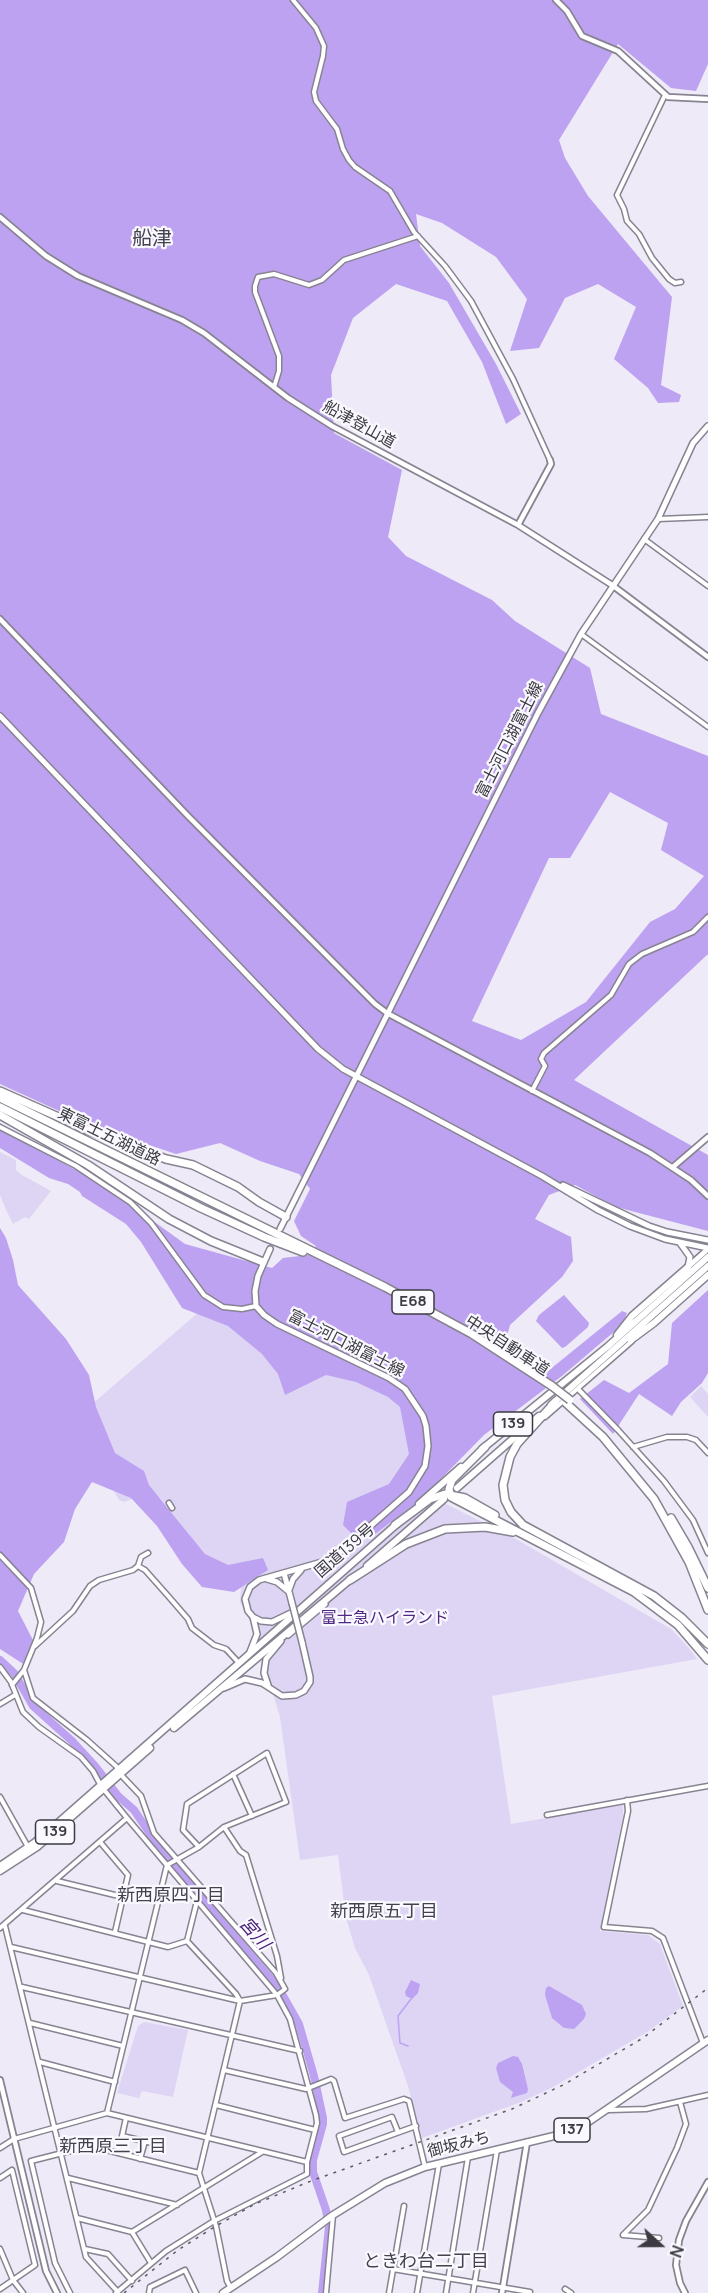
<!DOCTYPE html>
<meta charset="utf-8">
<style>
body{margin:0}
#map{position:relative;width:708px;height:2293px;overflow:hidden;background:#eeeaf8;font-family:Manrope,sans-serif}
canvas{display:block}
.north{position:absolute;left:630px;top:2215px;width:60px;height:60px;-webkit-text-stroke:4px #faf9ff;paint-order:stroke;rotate:111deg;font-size:16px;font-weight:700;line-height:24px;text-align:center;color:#3d3b41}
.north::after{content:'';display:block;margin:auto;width:21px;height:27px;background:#3d3b41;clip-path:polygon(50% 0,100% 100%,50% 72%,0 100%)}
</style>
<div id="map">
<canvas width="708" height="2293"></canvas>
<div class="north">N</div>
</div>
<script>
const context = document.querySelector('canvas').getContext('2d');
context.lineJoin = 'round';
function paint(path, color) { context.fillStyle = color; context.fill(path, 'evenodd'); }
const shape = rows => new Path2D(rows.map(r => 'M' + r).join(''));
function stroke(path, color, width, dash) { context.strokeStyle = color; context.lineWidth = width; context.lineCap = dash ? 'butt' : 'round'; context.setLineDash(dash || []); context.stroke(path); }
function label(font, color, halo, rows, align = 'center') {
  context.font = font + ' Manrope,"Noto Sans JP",sans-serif'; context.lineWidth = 4.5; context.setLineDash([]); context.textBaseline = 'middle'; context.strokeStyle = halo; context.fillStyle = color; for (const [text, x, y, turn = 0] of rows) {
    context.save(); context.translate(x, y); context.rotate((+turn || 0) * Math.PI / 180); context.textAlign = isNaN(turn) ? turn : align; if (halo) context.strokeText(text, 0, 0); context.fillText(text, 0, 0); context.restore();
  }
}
paint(shape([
 [0,1152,16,1160,16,1170,22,1175,51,1191,29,1219,25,1217,13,1224,6,1210,0,1195],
 [207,1305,416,1411,408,1485,516,1539,671,1629,688,1647,697,1659,492,1696,511,1824,623,1805,623,1815,600,1931,648,1935,660,1944,683,2006,647,2032,553,2087,521,2102,422,2138,408,2086,369,1975,355,1948,346,1918,338,1855,300,1860,280,1717,251,1623,240,1602,241,1588,214,1566,161,1499,155,1495,140,1496,124,1502,119,1500,110,1484,84,1411],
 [701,1386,708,1394,708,1417,690,1397],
 [144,2022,188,2030,173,2097,142,2091,139,2098,117,2093,138,2026]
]), '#ded5f5');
paint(shape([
 [0,0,708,0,708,64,696,91,671,88,618,44,559,140,565,158,588,196,672,297,661,385,681,395,679,402,658,403,648,388,614,359,636,307,598,284,565,298,539,348,510,351,527,299,496,257,442,223,416,214,420,246,449,283,496,364,521,414,506,424,482,362,447,301,396,284,353,318,331,375,334,433,402,470,388,537,406,556,492,600,515,621,590,668,601,714,708,756,708,954,574,1080,708,1155,708,1231,616,1207,575,1185,549,1195,535,1219,571,1237,573,1261,562,1277,510,1325,507,1336,538,1368,548,1371,622,1311,627,1313,622,1325,562,1376,484,1435,419,1501,371,1537,354,1536,343,1525,347,1502,389,1484,409,1454,400,1407,388,1397,356,1382,326,1375,285,1395,278,1374,262,1354,228,1326,182,1308,141,1242,126,1224,82,1196,80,1192,68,1184,49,1178,0,1148,0,1130,101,1183,185,1244,272,1268,283,1258,308,1255,316,1246,301,1236,294,1221,310,1189,299,1174,260,1161,220,1143,176,1154,92,1126,0,1084],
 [610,792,668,823,661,850,704,876,675,909,650,922,586,1002,521,1040,472,1021,549,858,570,858],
 [0,1228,6,1238,13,1260,18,1285,66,1339,89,1375,96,1407,115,1453,144,1471,149,1485,205,1554,228,1565,263,1558,268,1570,234,1592,202,1587,182,1564,157,1526,131,1498,92,1482,75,1509,64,1542,34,1574,18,1611,36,1646,28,1667,0,1649],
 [708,1290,708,1373,702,1383,681,1402,672,1416,639,1394,613,1434,580,1399,604,1380,629,1393,668,1364,672,1323],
 [564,1295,589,1323,588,1327,565,1347,562,1348,536,1321,539,1315]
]), '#bda2f1');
paint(shape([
 [199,229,233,238,237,242,237,247,231,250,221,264,209,251,189,243,183,237,182,232,185,230],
 [411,1980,420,1984,418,1993,412,1999,406,1996,405,1992],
 [549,1986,582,2005,586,2014,584,2019,574,2029,564,2028,552,2018,545,1995,546,1988],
 [513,2056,518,2057,522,2064,528,2089,527,2093,511,2098,513,2092,500,2082,496,2068,498,2063]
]), '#bda2f2');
stroke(shape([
 [408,2046,400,2043,398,2016,411,1999]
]), '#bda2f2', 1.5);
stroke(shape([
 [0,1660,14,1673,33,1706,72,1741,95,1766,118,1796,134,1810,163,1853,278,1987,299,2024,314,2076,323,2118,323,2124,313,2160,313,2172,326,2210,329,2227,322,2293]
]), '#bda2f2', 8);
const minor = shape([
 [293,0,316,28,324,46,323,56,314,92,316,101,337,129,343,149,349,160,355,167,390,191,414,232,445,266,471,301,513,379,550,460],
 [665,95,617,195,624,209,627,221,639,234,652,258,669,279,675,283,681,282],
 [274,387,279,371,279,356,255,292,255,286,258,277,274,274,309,285,322,280,344,260,418,236],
 [658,519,708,517],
 [644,539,708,586],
 [581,634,708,727],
 [532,1091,545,1066,541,1059,544,1053,611,995,629,964,642,954,693,932,708,917],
 [0,1127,76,1166,130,1202,151,1223,204,1295,223,1307,242,1309,256,1306],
 [578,1389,618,1430,664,1481,693,1520,708,1553],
 [545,1417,632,1341],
 [633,1447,667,1437,687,1437,696,1440,708,1453],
 [169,1503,172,1508],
 [0,1555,31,1588,41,1622,37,1638,24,1670,33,1698,87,1740,116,1766,123,1777,141,1796,154,1833,276,1973,285,1989,277,1995,240,2001,11,1947],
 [138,1566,145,1570,169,1597,188,1619,192,1628,214,1645,226,1649,239,1663],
 [35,1646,73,1611,90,1586,99,1580,133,1570,138,1566,141,1557,148,1553],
 [0,1667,11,1682,23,1712,39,1727,81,1757,93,1771,101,1786,127,1818,277,1995,290,2019,316,2115,317,2123,307,2162,307,2174,214,2221,166,2251,116,2293],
 [12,1685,24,1670],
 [0,1704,15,1695],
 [233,1774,252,1816],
 [0,1797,28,1847],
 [627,1800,628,1811,604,1927,652,1931,663,1938,703,2043],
 [547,1815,708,1786],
 [224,1827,240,1851,246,1855,277,1956,281,1978],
 [100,1842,128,1875,115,1932],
 [57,1881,123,1897],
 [197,1901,187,1941,236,1994,240,2001,199,2173,216,2226,227,2281,231,2288],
 [23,1910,168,1947,187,1941],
 [5,1926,86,2257,118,2292],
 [0,1928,127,1818],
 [22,1987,300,2051],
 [30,2023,123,2046],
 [40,2062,115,2082],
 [224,2070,306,2089,331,2079,334,2081,345,2118,404,2099,409,2101,425,2167],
 [216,2105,315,2130],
 [608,2110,646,2109,708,2095],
 [107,2113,167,1865,199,1847,224,1827,286,1802,267,1753,187,1804,183,1830,199,1847],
 [126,2118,122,2136,152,2143],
 [398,2132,392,2117,339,2136,344,2152,416,2126],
 [0,2148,14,2139,107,2113,307,2162],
 [140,2159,145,2141],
 [0,2178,12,2170,35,2265,0,2289],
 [68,2178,177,2205],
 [77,2218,132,2232,262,2152],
 [132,2232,151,2263],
 [659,2238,623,2235,648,2210,677,2148,686,2124,680,2102],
 [0,2249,13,2280,23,2293],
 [85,2249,108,2254,132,2281],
 [393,2269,530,2292],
 [565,2289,571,2293],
 [70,2293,55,2263,31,2161,90,2146,199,2173],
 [149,2293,150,2287,185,2270,196,2293],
 [326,2293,333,2215],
 [389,2293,404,2206],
 [417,2293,439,2164],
 [446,2293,468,2157],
 [473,2293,497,2150]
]);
const tertiary = shape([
 [556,0,567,11,582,36,618,51,668,97,708,99],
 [0,217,46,256,78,276,182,320,204,333,288,398,332,426,518,525,612,585,708,657],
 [518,525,551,464,550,460],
 [0,619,187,815,375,1004,387,1013,650,1153,691,1180,708,1196],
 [673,1167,708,1137],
 [0,2080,46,2271,57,2293],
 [502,2293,527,2142],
 [685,2293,680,2283,676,2265,679,2240,686,2221,708,2182]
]);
const secondary = shape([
 [0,716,318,1049,343,1069,542,1176,598,1210,630,1226,665,1239,708,1248],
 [563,1185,649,1226,667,1232,708,1240],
 [280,1229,538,713,581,634,658,519,693,443,708,426],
 [680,1243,690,1257,688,1267],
 [689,1266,708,1249],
 [284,1573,292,1603],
 [267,1579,277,1582,288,1591],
 [289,1590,293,1579,301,1570],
 [253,1617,261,1621,272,1622,295,1611],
 [288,1635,325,1604],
 [250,1652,257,1634,253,1617,248,1611,245,1599,250,1587,259,1580,322,1562,343,1550,409,1492,425,1466,428,1446,426,1426,423,1416,405,1389,389,1378,277,1324,264,1315,256,1306,255,1291,258,1276,270,1249],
 [268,1685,264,1673,266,1659,281,1641],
 [224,1688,245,1679,262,1683,282,1696,296,1695,304,1691,310,1682,310,1677,302,1642]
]);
const trunk = shape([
 [617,1335,632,1316,688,1267],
 [631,1340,654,1323,708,1275],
 [551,1405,708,1266],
 [482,1449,607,1347,708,1257],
 [457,1488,539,1416],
 [419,1504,461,1467],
 [367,1566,444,1499],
 [174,1728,352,1578],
 [0,1866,34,1843,51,1829,398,1523],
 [0,1871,37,1847,150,1748],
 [223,2293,277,2257,333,2215,385,2183,425,2167,554,2136,581,2127,708,2040]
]);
const motorway = shape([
 [0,1091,90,1131,166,1159,193,1165,238,1187,259,1202,286,1217],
 [0,1098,385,1287,472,1334,552,1386],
 [0,1107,201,1208,264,1237,303,1252],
 [0,1115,88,1165,169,1219,211,1241,263,1262],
 [555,1402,517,1444,510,1457,503,1485,505,1500,511,1512,523,1525,654,1596,682,1618,708,1644],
 [566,1403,603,1437,654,1499,689,1562,708,1610],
 [485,1447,452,1480,449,1489,451,1497,634,1592,678,1625,708,1660],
 [671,1518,688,1547,708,1588],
 [395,1525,430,1499,445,1494,465,1498,495,1515],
 [350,1580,406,1544,445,1529,485,1527,513,1532]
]);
stroke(minor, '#878390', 7);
stroke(tertiary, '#878390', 8);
stroke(secondary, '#878390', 8);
stroke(trunk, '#878390', 9);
stroke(motorway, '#878390', 10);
stroke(minor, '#fff', 4);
stroke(tertiary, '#fff', 4.5);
stroke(secondary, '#fff', 5);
stroke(trunk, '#fff', 6);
stroke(motorway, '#fff', 7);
stroke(shape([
 [124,2293,178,2250,216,2226,255,2204,311,2181,512,2109,563,2085,643,2038,708,1988]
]), '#5e5c63', 1.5, [3, 6]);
const secondaryBridge = shape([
 [292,1603,302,1642]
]);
const motorwayBridge = shape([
 [552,1386,570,1400]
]);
stroke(secondaryBridge, '#878390', 8, []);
stroke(motorwayBridge, '#878390', 10, []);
stroke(secondaryBridge, '#fff', 5);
stroke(motorwayBridge, '#fff', 7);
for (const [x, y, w] of [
 [413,1302,42],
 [513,1424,39],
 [55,1832,39],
 [572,2130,36]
]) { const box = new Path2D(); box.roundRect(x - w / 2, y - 12, w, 24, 4.5); context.fillStyle = '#faf9ff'; context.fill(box); stroke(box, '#3d3b41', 1.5); }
label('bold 15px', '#3d3b41', null, [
 ["E68",413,1302],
 ["139",513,1424],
 ["139",55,1832],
 ["137",572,2130]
]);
label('16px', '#3d3b41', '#faf9ff', [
 ["船津登山道",359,425,29],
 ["富士河口湖富士線",510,740,-63],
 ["東富士五湖道路",109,1137,26],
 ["富士河口湖富士線",346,1344,27],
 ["中央自動車道",507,1346,33],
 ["国道139号",345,1551,-41],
 ["御坂みち",459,2145,-14]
]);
label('16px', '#502984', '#faf9ff', [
 ["富士急ハイランド",385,1619]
]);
label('18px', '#45424e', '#faf9ff', [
 ["新西原四丁目",171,1896],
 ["新西原五丁目",384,1912],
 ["新西原三丁目",113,2147],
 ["ときわ台二丁目",426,2262]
]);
label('italic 18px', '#461d78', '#faf9ff', [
 ["宮川",254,1934,49]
]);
label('20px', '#45424e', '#faf9ff', [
 ["船津",152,239]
]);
</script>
